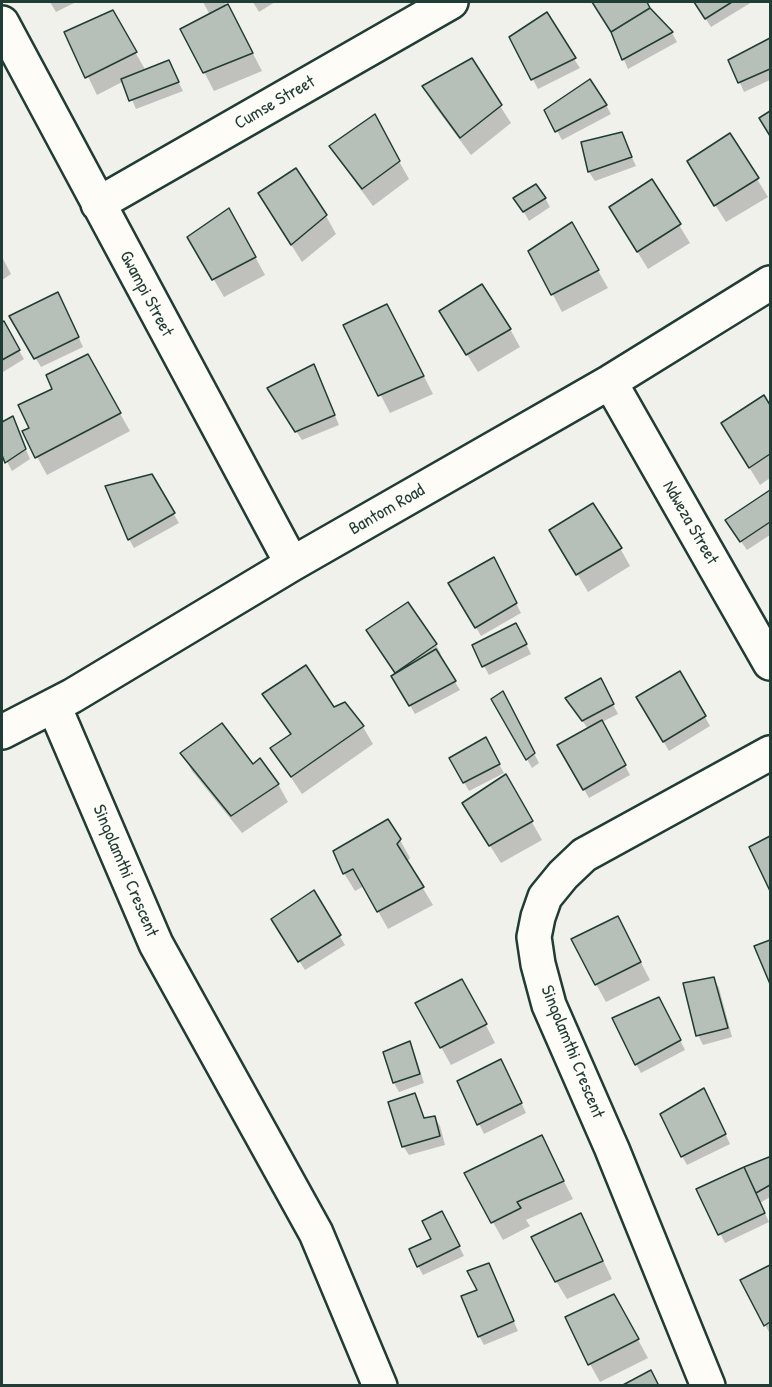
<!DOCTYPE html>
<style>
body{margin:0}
#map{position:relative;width:772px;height:1387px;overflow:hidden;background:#f0f1eb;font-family:"Patrick Hand",sans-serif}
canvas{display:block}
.frame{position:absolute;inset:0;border:3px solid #1f3d34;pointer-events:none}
</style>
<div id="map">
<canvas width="772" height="1387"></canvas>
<div class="frame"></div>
</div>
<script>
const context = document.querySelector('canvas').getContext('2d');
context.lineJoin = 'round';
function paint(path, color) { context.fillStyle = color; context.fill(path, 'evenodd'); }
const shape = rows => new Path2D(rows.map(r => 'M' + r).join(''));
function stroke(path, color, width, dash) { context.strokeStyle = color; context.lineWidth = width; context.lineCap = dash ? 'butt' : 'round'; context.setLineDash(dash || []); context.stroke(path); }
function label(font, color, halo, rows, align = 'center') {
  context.font = font + ' "Patrick Hand",sans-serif'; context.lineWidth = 4.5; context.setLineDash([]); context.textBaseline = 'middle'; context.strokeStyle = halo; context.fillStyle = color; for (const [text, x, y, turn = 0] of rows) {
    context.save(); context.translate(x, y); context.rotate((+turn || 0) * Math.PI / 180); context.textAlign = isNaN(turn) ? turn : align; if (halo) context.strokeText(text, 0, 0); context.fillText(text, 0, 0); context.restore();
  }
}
paint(shape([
 [50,2,76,2,56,12],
 [203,2,224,2,237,23,262,71,214,91,182,29,210,15],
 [253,2,275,2,259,12],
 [593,2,646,2,650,10,672,33,677,42,628,69,613,34],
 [695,2,752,2,711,27],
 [112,12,146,71,173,71,183,91,136,109,124,81,97,95,66,32],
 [511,38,574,59,580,68,538,89],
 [770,40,770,80,744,92,730,60],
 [424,87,500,106,511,123,471,155,434,105],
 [606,105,611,114,562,140,546,111],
 [374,117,409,179,373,206,342,164,331,147],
 [621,134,636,166,595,181,589,172,583,143],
 [730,135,768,197,726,222,699,179],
 [652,181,690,243,648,269,621,225],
 [545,198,550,207,529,221,521,207],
 [270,211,326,216,336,234,302,262],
 [571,224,608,288,562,312,530,251],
 [239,227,265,275,224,297,189,237],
 [2,257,11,274,2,280],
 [63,303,83,347,41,367,11,317],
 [3,323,24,359,3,372,2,324],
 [397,324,433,394,390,413,345,326],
 [451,329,510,329,520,347,478,372],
 [87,356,130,431,47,475,37,457,31,428,54,390],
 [314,366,339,425,302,440,274,398],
 [764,397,770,408,770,478,760,485,733,441],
 [12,418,30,459,12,471,2,452,2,423],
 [151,476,179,523,134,548,129,539],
 [770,492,770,535,747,550,727,521],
 [562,548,620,548,630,566,588,592],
 [498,568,521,613,481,636,450,583],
 [408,604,436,645,441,654,439,656,460,690,415,714,393,676,397,674,373,640],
 [521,634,531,654,489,675,484,666],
 [680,674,710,726,669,751,638,698],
 [605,689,618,714,602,722,630,775,589,798,559,745,588,729,573,707],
 [264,695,334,709,345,704,363,727,373,744,302,794,272,749,291,736],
 [493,699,508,702,539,763,532,768],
 [485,739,504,773,469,791,451,759],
 [182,753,252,766,278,784,288,802,242,833,192,771],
 [506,776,542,840,501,863,474,821],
 [770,838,770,888,751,847],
 [400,840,410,858,407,862,433,905,388,929,364,886,355,891,344,873],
 [314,893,345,945,305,970,278,928],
 [618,918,650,980,606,1002,596,984],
 [770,942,770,980,756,946],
 [714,979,719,988,732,1037,703,1045,698,1035],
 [472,998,495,1043,451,1065,441,1047],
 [664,1008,685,1050,641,1073,636,1064],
 [409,1043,414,1052,424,1083,399,1092,394,1083,385,1052],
 [506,1070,526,1113,484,1134,459,1082],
 [415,1094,425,1119,434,1117,440,1126,445,1145,409,1155,403,1146],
 [709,1099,730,1144,687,1165,682,1156],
 [541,1137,573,1199,526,1220,530,1226,503,1240,466,1174],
 [768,1158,770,1162,770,1197,760,1203,769,1222,725,1243,698,1189],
 [581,1214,612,1279,567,1299,556,1281],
 [447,1222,464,1256,423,1275,418,1266,433,1240],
 [770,1267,770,1334,742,1281],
 [493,1274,518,1331,484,1345,479,1336,479,1291],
 [614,1296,648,1358,600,1382,590,1364]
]), '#0003');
const building = shape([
 [592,2,647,2,650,8,611,32,592,2],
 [694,2,732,2,705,19,694,2],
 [228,4,253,53,203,73,180,29,228,4],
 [650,8,673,32,622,60,611,32,650,8],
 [113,10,137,52,85,78,64,32,113,10],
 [547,12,576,58,531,80,509,37,547,12],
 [770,38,770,69,738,83,728,60,770,38],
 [472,58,502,105,460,138,422,86,472,58],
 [169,60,179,82,129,101,121,79,169,60],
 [590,79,607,105,555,132,544,110,590,79],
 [770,111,770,136,759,118,770,111],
 [375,114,400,161,362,189,329,146,375,114],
 [622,132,632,157,588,172,581,142,622,132],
 [730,133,759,178,714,206,687,161,730,133],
 [296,168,327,215,291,245,258,193,296,168],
 [652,179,681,224,637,252,609,207,652,179],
 [536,184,546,198,523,212,513,198,536,184],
 [229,208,256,257,212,280,187,237,229,208],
 [572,222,599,270,551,295,528,251,572,222],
 [482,284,511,329,466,355,439,311,482,284],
 [58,292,79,337,34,359,9,316,58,292],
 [387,304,424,376,378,396,343,325,387,304],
 [4,321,20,350,2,360,2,322,4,321],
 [88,354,121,413,35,458,22,431,29,428,18,405,52,389,46,375,88,354],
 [314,364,335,415,295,432,267,388,314,364],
 [764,395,770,405,770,454,749,468,721,423,764,395],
 [13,416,26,449,5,463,2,455,2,422,13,416],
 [152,474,175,513,128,540,105,486,152,474],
 [770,490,770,522,740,542,725,520,770,490],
 [593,503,622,548,576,575,549,530,593,503],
 [494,557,517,603,475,628,448,583,494,557],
 [408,602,437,644,395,673,366,630,408,602],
 [516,623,527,644,482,667,472,645,516,623],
 [436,649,456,681,409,706,391,676,436,649],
 [306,665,334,707,345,702,364,726,291,777,270,748,291,734,262,694,306,665],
 [680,671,706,716,663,742,636,697,680,671],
 [601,678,614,704,582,721,565,698,601,678],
 [503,691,535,753,526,760,491,699,503,691],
 [602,720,626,765,583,790,557,745,602,720],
 [222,723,253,764,260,758,279,784,231,816,180,753,222,723],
 [486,737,500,764,463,783,449,758,486,737],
 [506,774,533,821,489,846,462,803,506,774],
 [388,819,401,839,397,844,424,887,377,912,353,869,343,874,333,851,388,819],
 [770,836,770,891,749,847,770,836],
 [314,890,341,935,298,962,271,919,314,890],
 [618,916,641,962,595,985,571,939,618,916],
 [770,940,770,984,754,946,770,940],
 [714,977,728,1028,696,1036,683,983,714,977],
 [462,979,487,1024,440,1048,415,1003,462,979],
 [659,997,681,1040,635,1065,612,1018,659,997],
 [410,1041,420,1074,393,1083,383,1052,410,1041],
 [501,1059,522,1103,477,1125,457,1081,501,1059],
 [704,1088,726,1134,681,1157,660,1114,704,1088],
 [415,1093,424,1118,435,1116,440,1136,402,1147,388,1102,415,1093],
 [542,1135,564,1181,517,1202,521,1208,491,1223,464,1173,542,1135],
 [769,1157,770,1159,770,1185,756,1193,744,1167,769,1157],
 [744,1167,765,1213,718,1235,696,1189,744,1167],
 [442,1211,460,1246,417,1267,409,1249,431,1239,422,1221,442,1211],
 [581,1213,603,1261,555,1282,531,1237,581,1213],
 [489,1263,514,1321,478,1337,461,1296,477,1290,467,1271,489,1263],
 [770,1265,770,1322,764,1326,740,1280,770,1265],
 [614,1294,639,1339,588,1365,565,1317,614,1294],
 [651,1370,659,1386,621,1386,651,1370]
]);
paint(building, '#b6bfb8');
stroke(building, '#1f3d34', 1.5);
const minor = shape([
 [2,23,292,564],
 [98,204,451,2],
 [610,382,770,663],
 [54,706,156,944,316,1233,380,1386],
 [2,732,72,696,292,564,610,382,770,283],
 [708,1386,612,1149,549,1005,538,964,534,937,538,917,545,897,563,875,584,855,770,753]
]);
stroke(minor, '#1f3d34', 38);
stroke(minor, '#fdfcf7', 33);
label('18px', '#1f3d34', '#fdfcf7', [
 ["Cumse Street",275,103,-30],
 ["Gwampi Street",146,294,62],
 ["Bantom Road",387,510,-30],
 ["Ndweza Street",690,523,60],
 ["Sinqolamthi Crescent",125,871,67],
 ["Sinqolamthi Crescent",572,1052,68]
]);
</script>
